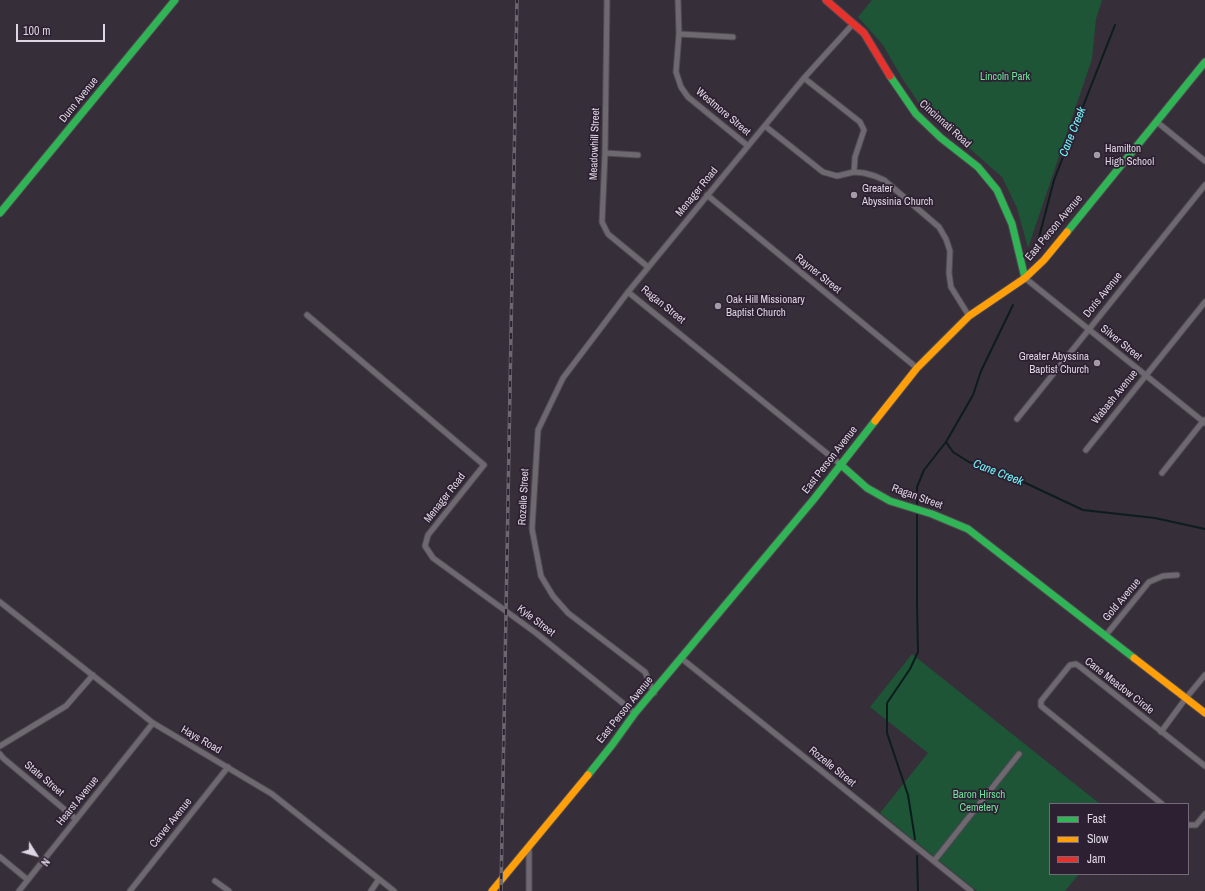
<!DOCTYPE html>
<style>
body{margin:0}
#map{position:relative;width:1205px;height:891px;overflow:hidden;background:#362e39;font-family:"Archivo Narrow",sans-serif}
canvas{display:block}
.legend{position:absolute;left:1049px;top:803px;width:140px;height:72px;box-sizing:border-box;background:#2d2032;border:1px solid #746978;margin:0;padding:5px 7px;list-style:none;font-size:12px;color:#ded6e2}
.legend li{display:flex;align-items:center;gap:8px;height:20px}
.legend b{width:20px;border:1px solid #746978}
.north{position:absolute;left:16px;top:835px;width:40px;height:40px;-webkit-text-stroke:3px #2d2032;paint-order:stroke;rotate:127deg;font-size:11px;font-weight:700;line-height:16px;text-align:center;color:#ded6e2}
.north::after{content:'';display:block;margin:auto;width:14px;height:18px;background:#ded6e2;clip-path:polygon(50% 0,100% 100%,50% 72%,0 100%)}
.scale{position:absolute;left:16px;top:24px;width:89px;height:18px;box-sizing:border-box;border:2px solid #ded6e2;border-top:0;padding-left:5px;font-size:12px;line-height:14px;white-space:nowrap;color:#ded6e2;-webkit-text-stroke:3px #2d2032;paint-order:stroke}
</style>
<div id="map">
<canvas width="1205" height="891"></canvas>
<ul class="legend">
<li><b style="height:5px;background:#30b455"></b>Fast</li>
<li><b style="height:5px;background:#ff9f0a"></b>Slow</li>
<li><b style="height:5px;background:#e5322d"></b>Jam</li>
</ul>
<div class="north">N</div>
<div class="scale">100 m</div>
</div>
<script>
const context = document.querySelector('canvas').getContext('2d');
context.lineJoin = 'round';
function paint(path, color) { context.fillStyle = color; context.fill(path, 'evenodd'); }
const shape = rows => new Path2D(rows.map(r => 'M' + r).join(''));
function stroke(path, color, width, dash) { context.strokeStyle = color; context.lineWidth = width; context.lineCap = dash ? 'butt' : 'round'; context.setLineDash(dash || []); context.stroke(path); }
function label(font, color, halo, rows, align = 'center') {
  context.font = font + ' "Archivo Narrow",sans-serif'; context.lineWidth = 3.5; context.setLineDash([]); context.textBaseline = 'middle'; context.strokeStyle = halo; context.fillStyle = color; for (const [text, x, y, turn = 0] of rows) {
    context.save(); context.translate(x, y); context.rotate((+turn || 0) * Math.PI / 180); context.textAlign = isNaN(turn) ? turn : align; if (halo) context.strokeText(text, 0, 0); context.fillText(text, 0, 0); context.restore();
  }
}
paint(shape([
 [872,0,1102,0,1096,19,1092,59,1028,248,1017,208,1002,177,920,105,902,78,883,45,858,17],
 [912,654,1100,804,1050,804,1050,874,1079,874,1065,891,977,891,880,813,928,753,870,707]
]), '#1d5536');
stroke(shape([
 [1038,241,1054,180,1115,25],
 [1013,305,981,371,973,395,946,442,953,452,969,462,1002,472,1083,510,1155,518,1205,529],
 [917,507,917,487,924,470,946,442],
 [915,839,908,795,887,733,887,703,910,669,918,652,917,605,917,511],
 [917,856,918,891]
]), '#0d1c1d', 2);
const street = shape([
 [607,0,605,153,602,222,608,234,648,267],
 [678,0,679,34,676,72,681,87,688,97,748,146],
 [679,34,733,37],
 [804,78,860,122,864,130,855,157,854,172],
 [1157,122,1205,161],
 [765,126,823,172,837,176,854,172,864,173,875,176,884,180,939,227,946,239,950,251,949,273,951,287,969,316],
 [605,153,638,155],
 [707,195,917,368],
 [1025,278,1205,423],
 [628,292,840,464],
 [307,315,484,465,428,535,425,546,433,558,536,633,635,713],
 [1017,419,1205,185],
 [1086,450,1205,302],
 [1162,473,1204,420],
 [0,602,153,723,272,794,394,891],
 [1106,635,1149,582,1163,576,1177,575],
 [681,658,971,891],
 [654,693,645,672,568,613,553,596,541,576,532,529,538,430,563,378,628,292,804,78,853,24],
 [1161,732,1186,698,1205,675],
 [0,746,66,706,93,675],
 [0,754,3,758,76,819],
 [1162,804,1041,706,1041,701,1070,665,1076,664,1079,666,1205,766],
 [1188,825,1196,825,1205,814],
 [529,847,529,891],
 [0,857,28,880],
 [934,861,1019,754],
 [215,881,229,891],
 [19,891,153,723],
 [130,891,228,767],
 [371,891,379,879]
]);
const fast = shape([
 [890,76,916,114,941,138,978,167,997,190,1012,224,1025,278],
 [0,213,175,0],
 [1067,232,1205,62],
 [840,464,867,488,890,501,932,514,968,529,1134,658],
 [588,775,612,745,635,713,814,499,875,421]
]);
const slow = shape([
 [875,421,917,368,969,316,1025,278,1044,260,1067,232],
 [1134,658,1205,713],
 [492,891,588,775]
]);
const jam = shape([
 [826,0,864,33,890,76]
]);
stroke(street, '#504a52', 7);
stroke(fast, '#504a52', 9);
stroke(slow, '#504a52', 9);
stroke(jam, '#504a52', 9);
stroke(street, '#6e6971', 5);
stroke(fast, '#30b455', 7);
stroke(slow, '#ff9f0a', 7);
stroke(jam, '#e5322d', 7);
const rail = shape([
 [501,891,517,0]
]);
stroke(rail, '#6d6870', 3.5);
stroke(rail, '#2d2032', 2, [6]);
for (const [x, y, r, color] of [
 [1097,155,4,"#a39ba7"],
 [854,195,4,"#a39ba7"],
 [718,306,4,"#a39ba7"],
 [1097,363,4,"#a39ba7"]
]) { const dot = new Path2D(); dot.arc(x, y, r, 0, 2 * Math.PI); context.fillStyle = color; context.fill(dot); stroke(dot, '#2d2032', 1.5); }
label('11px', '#70e29b', '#2d2032', [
 ["Lincoln Park",1005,77],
 ["Baron Hirsch",979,795],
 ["Cemetery",979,808]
]);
label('11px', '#ded6e2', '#2d2032', [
 ["Dunn Avenue",79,100,-51],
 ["Westmore Street",723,112,40],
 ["Cincinnati Road",945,124,42],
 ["Meadowhill Street",595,144,-88],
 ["Menager Road",697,192,-51],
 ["East Person Avenue",1054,228,-50],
 ["Rayner Street",818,274,39],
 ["Doris Avenue",1103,295,-51],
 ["Ragan Street",663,305,39],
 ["Silver Street",1121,343,39],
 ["Wabash Avenue",1115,397,-51],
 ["East Person Avenue",830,460,-52],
 ["Rozelle Street",524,497,-87],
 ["Ragan Street",917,497,20],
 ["Menager Road",445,498,-52],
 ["Gold Avenue",1122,600,-50],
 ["Kyle Street",536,621,37],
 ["Cane Meadow Circle",1119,686,38],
 ["East Person Avenue",625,710,-51],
 ["Hays Road",201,740,30],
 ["Rozelle Street",832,767,39],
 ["State Street",44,779,40],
 ["Hearst Avenue",78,801,-51],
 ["Carver Avenue",171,823,-51]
]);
label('11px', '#ded6e2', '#2d2032', [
 ["Hamilton",1105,149],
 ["High School",1105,162],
 ["Greater",862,189],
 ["Abyssinia Church",862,202],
 ["Oak Hill Missionary",726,300],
 ["Baptist Church",726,313],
 ["Greater Abyssina",1089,357,"right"],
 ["Baptist Church",1089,370,"right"]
], 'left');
label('italic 12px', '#72f6fa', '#2d2032', [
 ["Cane Creek",1073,132,-68],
 ["Cane Creek",998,473,21]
]);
</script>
